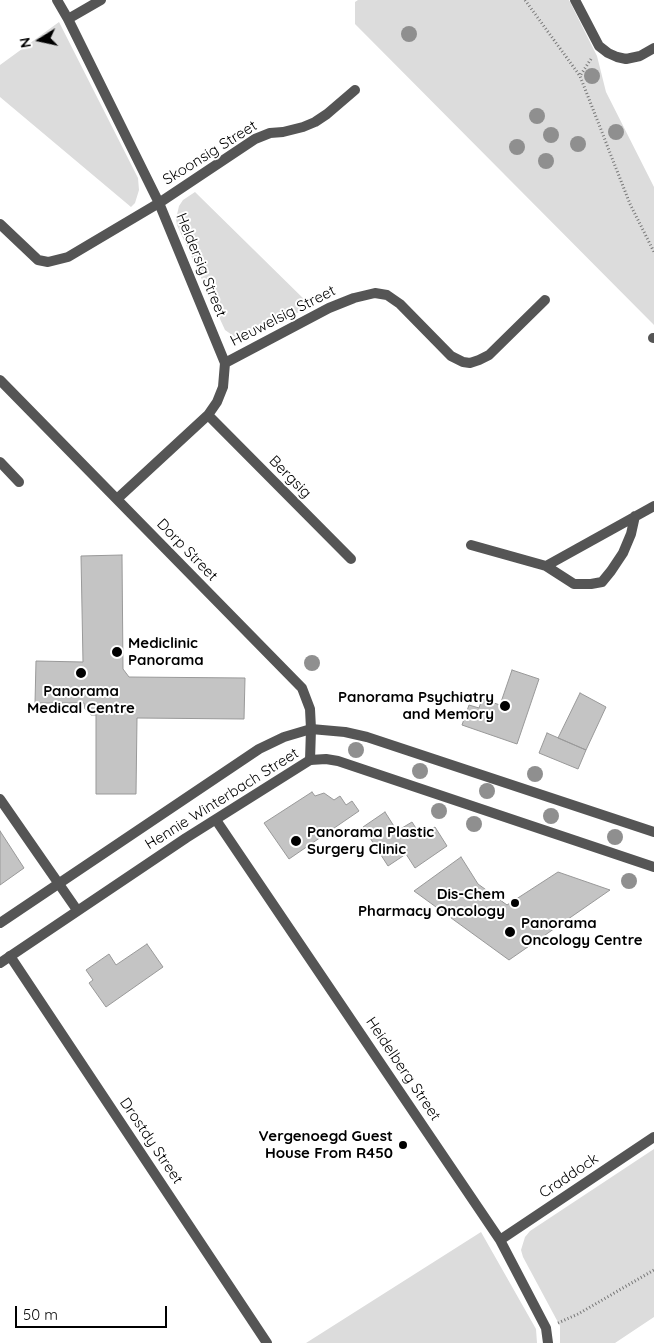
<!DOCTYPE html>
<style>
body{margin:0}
#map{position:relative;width:654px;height:1343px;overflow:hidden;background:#fff;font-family:Quicksand,sans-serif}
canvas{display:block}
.north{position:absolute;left:15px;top:15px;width:50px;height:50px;-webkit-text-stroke:4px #fff;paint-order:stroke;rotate:260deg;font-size:14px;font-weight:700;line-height:20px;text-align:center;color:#000}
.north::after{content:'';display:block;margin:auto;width:18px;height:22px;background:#000;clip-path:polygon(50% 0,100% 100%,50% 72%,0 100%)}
.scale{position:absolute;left:15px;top:1306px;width:152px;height:22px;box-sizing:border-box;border:2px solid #000;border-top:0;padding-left:6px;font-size:15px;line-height:18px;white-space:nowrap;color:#000;-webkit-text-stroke:4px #fff;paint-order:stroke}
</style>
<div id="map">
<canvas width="654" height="1343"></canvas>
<div class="north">N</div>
<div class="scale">50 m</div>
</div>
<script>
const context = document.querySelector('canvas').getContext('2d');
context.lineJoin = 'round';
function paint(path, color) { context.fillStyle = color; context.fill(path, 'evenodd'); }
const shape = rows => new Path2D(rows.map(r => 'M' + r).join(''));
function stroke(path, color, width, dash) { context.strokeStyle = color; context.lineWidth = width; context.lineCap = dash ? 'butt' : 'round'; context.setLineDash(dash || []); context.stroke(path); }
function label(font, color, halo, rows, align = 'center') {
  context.font = font + ' Quicksand,sans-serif'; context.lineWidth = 4; context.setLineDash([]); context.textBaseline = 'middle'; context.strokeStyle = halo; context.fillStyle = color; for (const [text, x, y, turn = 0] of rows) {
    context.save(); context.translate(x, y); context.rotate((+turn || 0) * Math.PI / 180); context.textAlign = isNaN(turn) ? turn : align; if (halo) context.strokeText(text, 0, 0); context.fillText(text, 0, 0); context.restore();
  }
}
paint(shape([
 [358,0,569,0,597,56,606,92,654,187,654,325,355,24,355,2],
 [59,22,138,178,139,190,135,203,131,207,0,97,0,65],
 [195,192,311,306,248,338,235,337,225,330,177,225,176,219,179,206,183,200],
 [654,1149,654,1317,615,1343,560,1343,560,1326,523,1257,521,1250,525,1237,530,1231],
 [481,1232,536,1329,537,1343,306,1343]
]), '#dcdcdc');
const building = shape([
 [122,555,123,669,129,677,245,678,244,719,137,718,136,794,96,794,96,715,91,715,85,709,84,703,35,703,36,661,83,662,81,556,122,555],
 [512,670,539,679,517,744,462,725,469,705,479,708,482,699,500,705,512,670],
 [580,693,606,707,586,750,558,738,580,693],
 [547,733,586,750,578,769,539,753,547,733],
 [312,792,315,796,324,793,334,800,340,796,346,805,352,801,359,811,289,859,264,823,312,792],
 [385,812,397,831,412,822,421,836,435,827,447,846,415,868,406,854,388,866,363,827,385,812],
 [0,831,24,868,0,885,0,831],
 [461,857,478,884,507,905,558,872,610,890,509,960,414,891,461,857],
 [147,944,163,967,106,1007,89,983,93,980,86,970,109,954,116,965,147,944]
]);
paint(building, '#c4c4c4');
stroke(building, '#999', 1);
stroke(shape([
 [525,0,580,76],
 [591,59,580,76,630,204,654,252],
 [558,1323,578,1314,654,1270]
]), '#777', 3, [1, 2.5]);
stroke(shape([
 [0,462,19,482],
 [0,799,77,910]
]), '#555', 10);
stroke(shape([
 [57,0,68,19,159,203,225,363,223,387,217,402,208,415,117,499],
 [575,0,599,46,608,53,617,57,626,59,640,56,654,48],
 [68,19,101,0],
 [0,224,38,260,48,262,68,257,159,203,255,139,270,133,283,132,303,127,315,122,327,114,355,90],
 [653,338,654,338],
 [225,363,329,308,354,298,375,293,387,295,400,304,451,356,463,362,470,363,479,360,489,355,545,300],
 [0,380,302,688,310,709,311,729,310,760],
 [208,415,351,559],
 [471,545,546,566,654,506],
 [546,566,574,584,591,584,602,582,611,571,623,553,631,534,635,516],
 [216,820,500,1240,546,1328,548,1343],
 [10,956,267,1343],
 [500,1240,654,1137]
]), '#555', 10);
stroke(shape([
 [0,923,259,749,284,737,311,729,345,732,367,737,654,832],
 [0,963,186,838,310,760,326,759,338,761,654,867]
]), '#555', 10);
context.fillStyle = '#8f8f8f';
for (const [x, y] of [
 [409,34],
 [592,76],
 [537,116],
 [616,132],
 [551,135],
 [578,144],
 [517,147],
 [546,161],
 [312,663],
 [356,750],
 [420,771],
 [535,774],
 [487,791],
 [439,811],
 [551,816],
 [474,824],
 [615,837],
 [629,881]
]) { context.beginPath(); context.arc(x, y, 8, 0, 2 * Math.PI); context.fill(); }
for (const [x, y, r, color] of [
 [117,652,6,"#000"],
 [81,673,6,"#000"],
 [505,706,6,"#000"],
 [296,841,6,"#000"],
 [515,903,5,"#000"],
 [510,932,6,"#000"],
 [403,1145,5,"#000"]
]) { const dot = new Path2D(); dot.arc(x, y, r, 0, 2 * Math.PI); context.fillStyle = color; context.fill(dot); stroke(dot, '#fff', 2); }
label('15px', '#000', '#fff', [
 ["Skoonsig Street",210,153,-32],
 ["Heldersig Street",201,265,68],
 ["Heuwelsig Street",283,316,-27],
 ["Bergsig",290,477,45],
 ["Dorp Street",187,550,46],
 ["Hennie Winterbach Street",222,799,-32],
 ["Heidelberg Street",403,1069,56],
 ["Drostdy Street",151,1141,56],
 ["Craddock",569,1176,-34]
]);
label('bold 15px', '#000', '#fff', [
 ["Mediclinic",128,643],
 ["Panorama",128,660],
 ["Panorama",81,691,"center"],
 ["Medical Centre",81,708,"center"],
 ["Panorama Psychiatry",494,697,"right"],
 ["and Memory",494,714,"right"],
 ["Panorama Plastic",307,832],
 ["Surgery Clinic",307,849],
 ["Dis-Chem",505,894,"right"],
 ["Pharmacy Oncology",505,911,"right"],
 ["Panorama",521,923],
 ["Oncology Centre",521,940],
 ["Vergenoegd Guest",393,1136,"right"],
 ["House From R450",393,1153,"right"]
], 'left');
</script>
